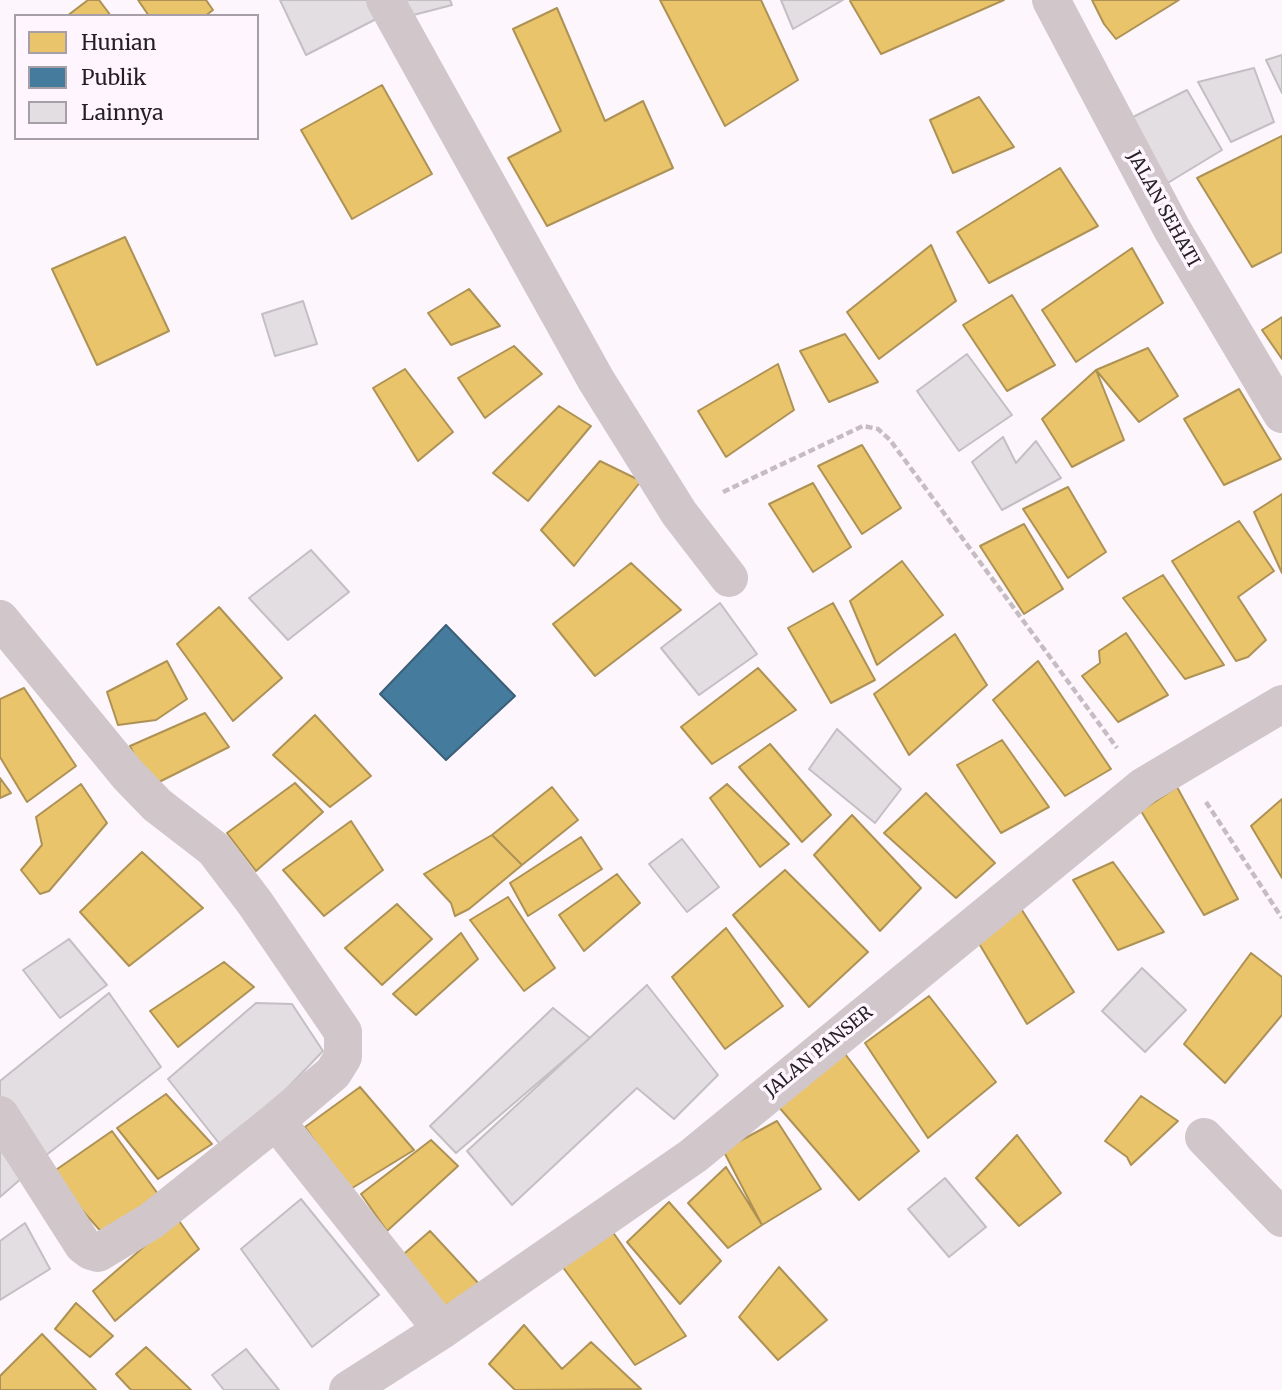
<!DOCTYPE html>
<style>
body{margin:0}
#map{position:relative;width:1282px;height:1390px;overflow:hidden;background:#fdf7fd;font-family:Merriweather,serif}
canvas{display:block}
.legend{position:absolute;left:14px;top:14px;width:245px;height:126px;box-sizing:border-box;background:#fff5ff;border:2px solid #a79fa7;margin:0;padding:9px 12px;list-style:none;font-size:21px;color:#231f23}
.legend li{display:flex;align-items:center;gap:14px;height:35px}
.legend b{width:35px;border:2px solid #a79fa7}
</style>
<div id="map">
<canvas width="1282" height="1390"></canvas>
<ul class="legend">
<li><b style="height:19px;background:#e9c46a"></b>Hunian</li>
<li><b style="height:19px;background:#457b9d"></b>Publik</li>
<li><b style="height:19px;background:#e2dee2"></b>Lainnya</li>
</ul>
</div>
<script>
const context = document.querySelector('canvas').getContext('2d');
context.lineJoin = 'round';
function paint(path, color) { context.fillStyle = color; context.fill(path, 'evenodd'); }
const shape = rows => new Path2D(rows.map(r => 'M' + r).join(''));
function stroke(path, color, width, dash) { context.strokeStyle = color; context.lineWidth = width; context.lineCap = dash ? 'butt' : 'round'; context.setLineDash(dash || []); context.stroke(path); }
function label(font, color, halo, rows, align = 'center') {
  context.font = font + ' Merriweather,serif'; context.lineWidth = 7; context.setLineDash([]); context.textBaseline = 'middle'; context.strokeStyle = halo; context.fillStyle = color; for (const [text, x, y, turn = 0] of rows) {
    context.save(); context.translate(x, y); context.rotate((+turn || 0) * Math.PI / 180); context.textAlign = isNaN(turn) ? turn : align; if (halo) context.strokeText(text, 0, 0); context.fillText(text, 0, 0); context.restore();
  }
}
const homes = shape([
 [88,0,99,0,111,16,67,16,88,0],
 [138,0,206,0,213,10,205,16,149,16,138,0],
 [660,0,761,0,798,80,725,126,660,0],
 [852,0,1004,0,881,54,850,1,852,0],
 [1092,0,1179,0,1116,39,1104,24,1092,0],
 [557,8,605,121,643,101,673,168,547,226,508,158,561,131,513,29,557,8],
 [382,85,432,174,352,219,301,130,382,85],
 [979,97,1014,147,953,173,930,120,979,97],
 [1282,136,1282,252,1252,267,1197,178,1282,136],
 [1060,168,1098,226,989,283,957,232,1060,168],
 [125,237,169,331,97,365,52,269,125,237],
 [931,245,956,301,879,359,847,312,931,245],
 [1132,248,1163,303,1076,362,1042,310,1132,248],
 [469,289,500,326,451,345,428,313,469,289],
 [1012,295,1055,365,1007,391,963,325,1012,295],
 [1282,317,1282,359,1262,330,1282,317],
 [845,334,878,382,829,402,800,351,845,334],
 [514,346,542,374,485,418,458,378,514,346],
 [1148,348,1178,396,1139,422,1096,370,1148,348],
 [778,364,794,410,726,457,698,411,778,364],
 [405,369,453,432,418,461,373,388,405,369],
 [1096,370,1124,440,1072,467,1042,419,1096,370],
 [1239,389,1281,459,1224,485,1184,419,1239,389],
 [559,406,591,426,528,501,493,473,559,406],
 [862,445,901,508,862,534,818,466,862,445],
 [600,461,641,481,574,566,541,530,600,461],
 [813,483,851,547,813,572,769,504,813,483],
 [1068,487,1106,552,1068,578,1023,509,1068,487],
 [1282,494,1282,573,1254,512,1282,494],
 [1239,521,1274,571,1238,597,1266,640,1248,657,1236,661,1172,561,1239,521],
 [1024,524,1063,589,1024,614,980,546,1024,524],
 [902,561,943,615,877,665,850,601,902,561],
 [631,563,681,610,595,676,553,624,631,563],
 [1163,575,1224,665,1185,679,1123,598,1163,575],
 [833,603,875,680,831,703,788,628,833,603],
 [219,607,282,678,233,721,177,644,219,607],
 [1126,633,1168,695,1118,722,1082,676,1100,663,1099,651,1126,633],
 [955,634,987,685,909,755,874,694,955,634],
 [167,661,187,699,156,720,118,725,107,692,167,661],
 [1038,661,1111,769,1065,796,993,700,1038,661],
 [758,668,796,710,712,764,681,727,758,668],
 [24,688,76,766,27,802,0,757,0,699,24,688],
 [205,713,229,747,149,787,130,746,205,713],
 [315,715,371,776,330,807,273,755,315,715],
 [1002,740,1049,807,1001,833,957,765,1002,740],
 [770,744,831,815,802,842,739,767,770,744],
 [0,778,11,793,0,798,0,778],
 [295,783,323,812,256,871,227,833,295,783],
 [81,784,107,823,49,891,40,894,21,870,42,845,36,817,81,784],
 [727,784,789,844,760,867,710,798,727,784],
 [552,787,578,820,522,865,492,835,552,787],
 [1177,787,1238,899,1204,915,1141,811,1177,787],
 [926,793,995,863,956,898,884,833,926,793],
 [1282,799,1282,878,1251,826,1282,799],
 [852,815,921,888,880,931,814,855,852,815],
 [351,821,383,870,324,916,283,870,351,821],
 [492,835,522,865,469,909,455,916,451,903,424,874,492,835],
 [581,837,602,869,528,916,510,883,581,837],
 [142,852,203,908,129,966,80,912,142,852],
 [1113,862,1164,932,1118,950,1073,880,1113,862],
 [785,870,868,952,809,1007,733,915,785,870],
 [617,874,640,903,584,951,559,915,617,874],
 [508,897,555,968,524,991,470,920,508,897],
 [397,904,432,939,382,985,345,948,397,904],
 [1020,907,1074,992,1027,1024,974,935,1020,907],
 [726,928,783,1006,725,1049,672,977,726,928],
 [461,933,478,959,416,1015,393,994,461,933],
 [1251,953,1282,977,1282,1015,1225,1083,1184,1044,1251,953],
 [224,962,254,987,178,1047,150,1011,224,962],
 [929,996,996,1082,928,1138,865,1043,929,996],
 [839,1046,919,1151,859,1200,778,1106,839,1046],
 [360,1087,414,1150,349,1190,305,1127,360,1087],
 [166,1094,212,1144,158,1179,117,1128,166,1094],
 [1141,1096,1178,1121,1131,1165,1127,1157,1105,1141,1141,1096],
 [777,1121,821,1189,762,1225,723,1150,777,1121],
 [112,1131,158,1194,105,1236,50,1174,112,1131],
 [1017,1135,1061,1193,1019,1226,976,1178,1017,1135],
 [431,1140,458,1166,387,1231,361,1194,431,1140],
 [726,1167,762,1225,728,1248,688,1203,726,1167],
 [669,1202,721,1261,680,1304,627,1242,669,1202],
 [177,1218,199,1249,115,1321,93,1291,177,1218],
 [430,1231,480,1285,438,1310,397,1260,430,1231],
 [612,1231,686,1336,635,1365,562,1266,612,1231],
 [779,1267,827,1320,778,1360,739,1317,779,1267],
 [76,1303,113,1336,90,1357,55,1329,76,1303],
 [524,1325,562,1369,591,1342,641,1389,515,1390,489,1364,524,1325],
 [42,1334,96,1390,0,1390,0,1376,42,1334],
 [146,1347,191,1390,131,1390,116,1374,146,1347]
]);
paint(homes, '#e9c46a');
stroke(homes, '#ae9255', 2);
const public = shape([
 [446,625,515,696,446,760,380,694,446,625]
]);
paint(public, '#457b9d');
stroke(public, '#3b5f78', 2);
const building = shape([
 [280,0,374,0,382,16,306,55,280,0],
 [392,0,450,0,452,5,402,18,392,0],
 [781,0,843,0,793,29,781,0],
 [1282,55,1282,93,1266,60,1282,55],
 [1254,68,1274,122,1231,142,1198,82,1254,68],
 [1187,90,1222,150,1166,184,1131,118,1187,90],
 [303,301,317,344,275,356,262,314,303,301],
 [967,354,1012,415,959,451,917,391,967,354],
 [1003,437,1016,463,1036,441,1061,478,1002,510,972,462,1003,437],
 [311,550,349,592,288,640,249,598,311,550],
 [720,603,757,654,699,695,661,648,720,603],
 [837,729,901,789,875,823,809,769,837,729],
 [682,839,719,887,687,912,649,864,682,839],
 [69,939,107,985,60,1018,23,970,69,939],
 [1142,968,1186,1010,1145,1052,1102,1011,1142,968],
 [647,985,718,1075,674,1119,637,1088,512,1205,467,1151,647,985],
 [109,993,161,1067,41,1159,0,1098,0,1081,109,993],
 [256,1003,292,1004,323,1051,226,1152,168,1079,256,1003],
 [553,1008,590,1038,456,1153,430,1126,553,1008],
 [0,1150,23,1177,0,1197,0,1150],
 [945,1178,986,1227,949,1257,908,1209,945,1178],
 [301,1199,379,1295,312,1347,241,1249,301,1199],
 [25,1223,50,1269,0,1300,0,1241,25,1223],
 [246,1349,279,1390,224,1390,212,1375,246,1349]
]);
paint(building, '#e2dee2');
stroke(building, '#c3bfc3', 2);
stroke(shape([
 [723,492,863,426,878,429,890,440,1117,748],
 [1206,802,1282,918]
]), '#c5bdc1', 4.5, [7, 3.5]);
stroke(shape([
 [385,0,596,380,679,513,729,578],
 [1051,0,1172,229,1282,414],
 [0,619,128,775,157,805,214,849,255,903,343,1032,343,1057,333,1073,276,1121,442,1330],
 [0,1115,83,1245,91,1251,98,1253,151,1221,276,1121],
 [1204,1137,1282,1218],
 [348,1390,442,1330,693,1156,1144,786,1282,704]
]), '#d1c6c9', 38);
label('18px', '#231f23', '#fff5ff', [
 ["JALAN SEHATI",1163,209,61],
 ["JALAN PANSER",819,1052,-39]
]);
</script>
